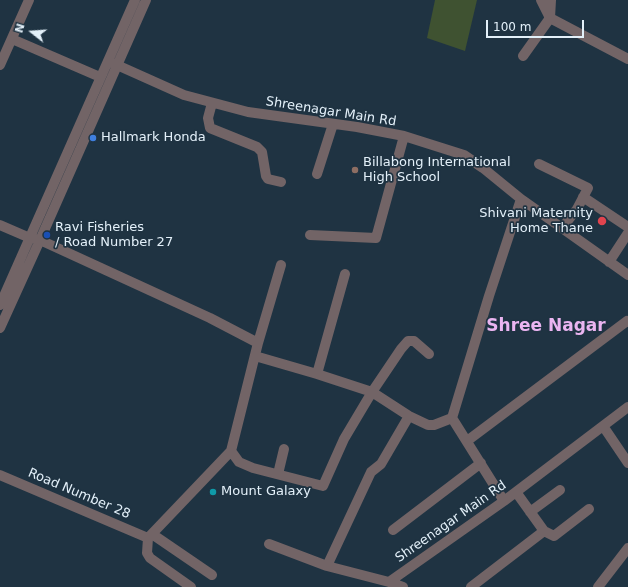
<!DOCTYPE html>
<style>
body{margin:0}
#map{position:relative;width:628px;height:587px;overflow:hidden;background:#1f3342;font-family:"DejaVu Sans",sans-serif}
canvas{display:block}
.north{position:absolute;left:12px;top:12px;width:40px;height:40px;-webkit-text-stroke:3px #1f3342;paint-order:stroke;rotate:287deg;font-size:11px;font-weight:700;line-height:16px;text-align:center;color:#e3f0f9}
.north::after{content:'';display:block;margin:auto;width:14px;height:18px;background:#e3f0f9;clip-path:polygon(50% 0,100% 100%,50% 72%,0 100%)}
.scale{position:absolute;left:486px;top:20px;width:98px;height:18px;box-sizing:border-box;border:2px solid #e3f0f9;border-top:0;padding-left:5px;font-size:12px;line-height:14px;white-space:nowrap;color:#e3f0f9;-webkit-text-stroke:3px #1f3342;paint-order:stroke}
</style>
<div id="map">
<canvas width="628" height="587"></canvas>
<div class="north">N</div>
<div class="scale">100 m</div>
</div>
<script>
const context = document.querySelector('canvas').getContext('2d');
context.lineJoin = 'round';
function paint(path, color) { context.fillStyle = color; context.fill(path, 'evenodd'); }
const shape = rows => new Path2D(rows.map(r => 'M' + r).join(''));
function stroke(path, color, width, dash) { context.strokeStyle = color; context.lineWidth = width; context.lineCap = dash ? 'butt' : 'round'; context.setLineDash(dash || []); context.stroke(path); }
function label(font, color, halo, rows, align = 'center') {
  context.font = font + ' "DejaVu Sans",sans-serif'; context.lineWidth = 3.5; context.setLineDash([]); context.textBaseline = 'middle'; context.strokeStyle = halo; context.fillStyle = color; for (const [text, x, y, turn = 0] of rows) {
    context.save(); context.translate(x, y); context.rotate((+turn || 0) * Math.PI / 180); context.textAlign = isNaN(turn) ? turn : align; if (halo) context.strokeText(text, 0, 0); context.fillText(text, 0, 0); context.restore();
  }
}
paint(shape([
 [435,0,477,0,465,51,427,38]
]), '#3f5231');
stroke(shape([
 [541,0,550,18,628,59],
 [12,39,100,77],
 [523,56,550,18,551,0],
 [108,61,184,95,248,112,357,127,404,136,464,155,483,168,521,199,628,275],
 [0,65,29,0],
 [212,103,208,118,210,128,257,147,262,152,266,176,268,179,281,182],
 [539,164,588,188,577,209,562,228],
 [317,174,333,124],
 [583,197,628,227],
 [0,225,30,238,40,240,210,318,258,343],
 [310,235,376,238,404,136],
 [609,262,628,233],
 [0,305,135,0],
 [0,328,40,240,146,0],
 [255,356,317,374,372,392,409,416,428,425,434,425,452,418],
 [317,374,345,274],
 [603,426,628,463],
 [467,441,627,321,628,322],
 [231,451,239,462,253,468,323,486,344,439,372,392,401,349,408,341,414,341,429,354],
 [278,474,284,449],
 [0,475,148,538],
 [516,492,544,531],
 [504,501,452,418,489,296,521,199],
 [530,512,560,490],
 [393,530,481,463],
 [152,534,212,575],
 [148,538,231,451,258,343,281,265],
 [148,538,147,553,150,558,191,587],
 [269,544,327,566,389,582,504,501,628,407],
 [327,566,371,472,381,464,409,416],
 [389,582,403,587],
 [471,587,544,531,554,536,589,509],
 [598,587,628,548]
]), '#726466', 10);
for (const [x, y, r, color] of [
 [93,138,4,"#3f7fe0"],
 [355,170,4,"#8d6e63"],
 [602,221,5,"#e0444e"],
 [47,235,4,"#1a4fb4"],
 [213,492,4,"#0f9aa8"]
]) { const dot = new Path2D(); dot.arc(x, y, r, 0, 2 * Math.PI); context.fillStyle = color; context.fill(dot); stroke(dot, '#1f3342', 1.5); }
label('13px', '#e3f0f9', '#1f3342', [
 ["Shreenagar Main Rd",331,112,9],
 ["Road Number 28",79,494,23],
 ["Shreenagar Main Rd",451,522,-35]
]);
label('13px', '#e3f0f9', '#1f3342', [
 ["Hallmark Honda",101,138],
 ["Billabong International",363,163],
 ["High School",363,178],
 ["Shivani Maternity",593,214,"right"],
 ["Home Thane",593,229,"right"],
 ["Ravi Fisheries",55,228],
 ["/ Road Number 27",55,243],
 ["Mount Galaxy",221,492]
], 'left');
label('bold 17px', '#eab5f1', '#1f3342', [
 ["Shree Nagar",546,327]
]);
</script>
